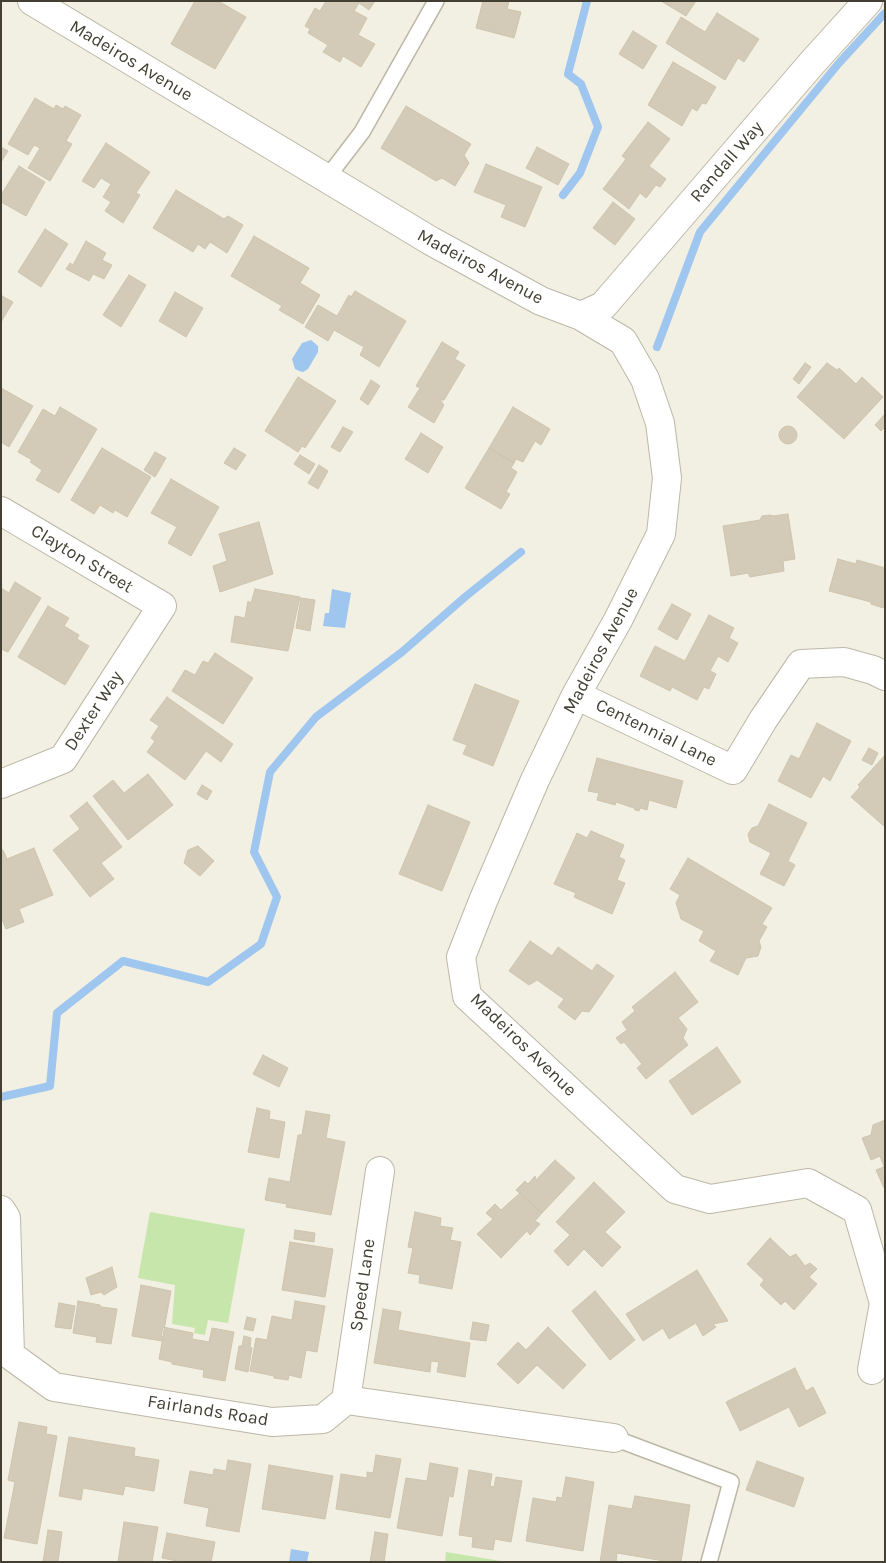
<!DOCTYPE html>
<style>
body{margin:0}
#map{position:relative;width:886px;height:1563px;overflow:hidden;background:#f2efe3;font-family:Karla,sans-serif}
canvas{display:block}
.frame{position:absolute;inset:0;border:2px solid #433f33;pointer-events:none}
</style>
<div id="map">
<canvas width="886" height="1563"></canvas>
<div class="frame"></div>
</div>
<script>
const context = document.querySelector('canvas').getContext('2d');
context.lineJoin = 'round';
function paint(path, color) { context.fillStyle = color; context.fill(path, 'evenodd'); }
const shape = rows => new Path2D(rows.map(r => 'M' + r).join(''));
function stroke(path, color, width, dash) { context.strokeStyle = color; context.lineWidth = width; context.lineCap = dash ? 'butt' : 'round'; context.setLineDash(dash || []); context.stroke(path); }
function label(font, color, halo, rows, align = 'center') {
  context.font = font + ' Karla,sans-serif'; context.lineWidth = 4.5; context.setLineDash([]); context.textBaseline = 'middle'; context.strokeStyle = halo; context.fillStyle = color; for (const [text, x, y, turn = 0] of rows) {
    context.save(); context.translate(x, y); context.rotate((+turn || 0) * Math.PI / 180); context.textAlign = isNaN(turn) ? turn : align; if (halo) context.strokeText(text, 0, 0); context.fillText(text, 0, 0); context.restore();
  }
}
paint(shape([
 [150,1212,245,1229,228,1323,208,1320,205,1335,194,1333,195,1328,172,1324,175,1285,138,1278],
 [446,1552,507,1562,445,1562]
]), '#c6e6ab');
paint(shape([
 [311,340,318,346,318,352,308,369,303,372,299,371,295,369,292,359,302,343],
 [332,589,351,593,345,628,323,626,325,613,329,613],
 [291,1549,309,1552,307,1562,289,1562]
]), '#9ec6ef');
stroke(shape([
 [563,195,580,173,598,127,581,84,568,74,587,1],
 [657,347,700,232,839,63,885,13],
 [1,1097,50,1086,57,1013,123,961,208,982,261,944,277,897,254,852,270,772,316,717,402,652,465,597,521,552]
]), '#9ec6ef', 8);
const building = shape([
 [195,1,218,1,246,17,215,69,171,44,195,1],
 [326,1,334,1,336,3,337,1,375,1,369,10,359,3,354,11,367,18,358,35,375,44,361,67,343,56,340,62,323,52,328,45,308,33,310,29,305,26,315,8,320,11,326,1],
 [483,1,509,1,507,9,521,12,514,38,476,28,483,1],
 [661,1,696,1,686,16,661,1],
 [717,13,759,39,744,62,738,58,725,80,666,43,681,17,705,32,717,13],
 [633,31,657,46,643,69,619,54,633,31],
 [673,62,716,87,706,104,702,103,697,111,692,108,682,126,648,105,673,62],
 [35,98,54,109,56,105,63,109,65,106,81,115,66,141,72,144,50,181,28,168,40,148,34,145,28,155,8,144,35,98],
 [406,106,471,144,464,155,469,163,455,186,442,178,436,181,381,148,406,106],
 [648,122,670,139,649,166,666,179,660,187,656,185,646,198,640,193,629,209,603,189,626,159,622,156,648,122],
 [106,143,150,172,136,193,140,195,123,223,105,211,111,202,103,197,111,184,101,178,94,188,82,181,106,143],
 [1,147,8,151,1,162,1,147],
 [537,147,569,164,558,185,526,168,537,147],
 [486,164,542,187,525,227,501,217,506,205,474,192,486,164],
 [19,166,45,182,26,216,1,202,1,195,19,166],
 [176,190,224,219,228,216,243,225,227,253,210,242,205,249,198,244,193,252,153,228,176,190],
 [613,202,635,219,615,245,593,228,613,202],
 [45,229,68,244,41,287,18,272,45,229],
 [254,236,309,268,300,283,320,295,303,324,279,310,282,306,231,276,254,236],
 [86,241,106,253,102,260,112,265,104,279,93,274,89,281,66,269,70,263,73,265,86,241],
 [129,275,146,285,121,327,103,315,129,275],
 [355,291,406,321,379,367,360,355,364,347,334,330,328,341,305,327,318,305,337,316,349,295,351,297,355,291],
 [175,292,203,308,186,337,159,321,175,292],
 [2,296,13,302,1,322,1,298,2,296],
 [442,342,459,352,455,359,465,365,444,400,440,400,444,405,434,423,408,407,420,388,416,386,442,342],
 [805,363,811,367,799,384,793,379,805,363],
 [827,363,837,370,839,368,856,384,862,377,883,397,844,439,797,397,827,363],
 [298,377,336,401,305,448,302,446,298,452,265,431,298,377],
 [371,380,380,386,368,405,360,399,371,380],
 [1,388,33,406,9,447,1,442,1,388],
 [60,407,97,429,59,493,36,480,42,470,30,462,32,460,18,452,43,409,55,416,60,407],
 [513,407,550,429,541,445,535,441,523,462,516,459,514,463,489,448,513,407],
 [884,415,885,427,881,431,875,425,884,415],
 '779 435a9 9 0 1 1 18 0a9 9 0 1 1-18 0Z',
 [343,427,353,432,340,452,331,447,343,427],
 [421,433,443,447,428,473,405,459,421,433],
 [102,448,151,477,127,517,115,510,113,513,100,505,94,514,71,500,102,448],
 [234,448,246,455,236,470,224,463,234,448],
 [489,448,514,463,511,468,517,472,506,492,510,494,501,509,465,488,489,448],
 [155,452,166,458,155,477,144,470,155,452],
 [300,455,315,464,309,474,294,464,300,455],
 [319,465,328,471,318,489,308,483,319,465],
 [171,479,219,507,191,556,168,543,177,527,151,513,171,479],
 [788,514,795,559,783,561,784,571,750,577,748,573,731,576,723,526,760,520,762,516,770,515,773,516,788,514],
 [259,522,273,574,220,592,213,566,227,561,219,534,259,522],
 [838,559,856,564,857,560,885,568,885,601,883,608,871,604,871,602,829,591,838,559],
 [15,582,41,598,8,652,1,649,1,588,9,593,15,582],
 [255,589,300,597,288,651,231,642,235,616,245,618,248,601,251,603,255,589],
 [301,598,315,600,310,631,296,628,301,598],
 [672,604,691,614,677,640,658,629,672,604],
 [48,606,69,618,64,626,79,635,77,639,89,646,65,685,18,657,48,606],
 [709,615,734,628,729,638,738,643,728,662,718,656,710,671,716,674,709,689,704,687,697,700,672,687,670,691,640,676,655,646,685,661,709,615],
 [215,653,253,678,223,724,172,691,185,670,195,675,203,661,208,663,215,653],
 [475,684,519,701,493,766,463,754,467,745,453,740,475,684],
 [167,697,233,744,221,762,206,751,185,780,147,752,155,741,151,738,159,726,150,720,167,697],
 [817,723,851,741,830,781,823,776,811,798,778,781,791,755,799,759,817,723],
 [869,748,878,753,872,765,862,760,869,748],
 [885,755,885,827,851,797,860,787,858,785,885,755],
 [597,758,683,781,676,808,649,800,647,810,640,808,639,811,635,810,634,808,616,802,615,805,597,800,599,793,588,791,597,758],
 [148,774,173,805,128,840,93,796,113,780,124,793,148,774],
 [202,785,212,791,207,800,197,794,202,785],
 [87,802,122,847,101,863,114,879,90,897,53,850,80,829,70,816,87,802],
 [769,804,807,823,788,861,795,865,784,886,760,874,771,853,750,842,748,834,752,828,758,826,769,804],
 [428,805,470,822,442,891,399,874,428,805],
 [591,831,624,845,619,857,625,860,617,880,625,883,612,914,574,897,576,893,554,884,577,833,587,838,591,831],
 [198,846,214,861,200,876,184,863,188,850,198,846],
 [34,848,53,895,19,909,24,922,6,929,1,917,1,850,3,850,7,859,34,848],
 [688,858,772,908,762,924,767,927,759,941,761,947,758,956,746,958,738,975,710,961,716,951,699,941,704,931,681,919,676,903,680,895,670,889,688,858],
 [530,941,552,956,558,947,592,971,597,964,614,976,589,1012,582,1011,575,1020,558,1007,564,999,537,980,529,985,509,971,530,941],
 [675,972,698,1002,678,1018,687,1029,683,1038,688,1045,646,1079,637,1068,642,1064,624,1042,621,1044,616,1038,627,1030,622,1022,635,1011,632,1007,675,972],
 [717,1047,741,1082,692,1115,669,1081,717,1047],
 [263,1055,288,1068,279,1087,253,1074,263,1055],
 [257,1108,270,1111,269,1119,285,1122,279,1158,248,1152,257,1108],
 [306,1111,330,1115,326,1138,345,1142,331,1215,286,1207,287,1204,265,1200,269,1178,290,1182,298,1135,302,1135,306,1111],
 [885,1120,885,1188,884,1188,876,1170,884,1167,880,1156,871,1160,862,1138,871,1135,873,1125,885,1120],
 [555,1160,575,1178,542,1213,516,1190,525,1181,528,1184,535,1176,536,1180,555,1160],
 [594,1182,625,1212,605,1232,621,1247,602,1267,584,1249,568,1266,554,1251,570,1235,556,1222,594,1182],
 [520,1193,542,1213,535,1221,540,1224,530,1235,527,1231,501,1258,477,1234,493,1219,486,1213,495,1204,501,1210,520,1193],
 [415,1212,441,1218,440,1226,453,1228,450,1240,461,1242,452,1289,419,1283,420,1275,408,1273,413,1248,408,1247,415,1212],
 [295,1230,315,1233,314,1242,294,1239,295,1230],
 [770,1238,790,1257,796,1254,805,1266,810,1263,817,1269,809,1277,817,1284,794,1310,785,1301,781,1305,760,1285,764,1280,747,1264,770,1238],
 [290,1242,333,1249,325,1297,282,1290,290,1242],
 [112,1267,117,1287,104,1295,101,1292,91,1295,86,1278,112,1267],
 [697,1270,728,1321,713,1324,716,1327,703,1336,696,1323,669,1339,663,1328,643,1341,626,1314,697,1270],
 [141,1285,171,1291,162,1341,132,1336,141,1285],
 [595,1291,635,1340,610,1360,572,1311,595,1291],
 [78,1301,100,1305,101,1307,117,1309,111,1344,96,1342,97,1337,73,1333,78,1301],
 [295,1301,325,1306,317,1352,306,1350,301,1378,289,1375,288,1380,274,1378,274,1376,250,1371,256,1338,267,1340,272,1316,292,1320,295,1301],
 [59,1303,75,1306,71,1329,55,1327,59,1303],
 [383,1309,401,1312,398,1330,470,1343,465,1377,437,1372,439,1362,431,1361,430,1372,374,1363,383,1309],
 [247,1317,256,1319,253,1331,244,1329,247,1317],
 [473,1322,489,1325,486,1341,470,1339,473,1322],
 [163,1327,193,1333,192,1339,209,1342,212,1328,234,1332,225,1381,203,1377,204,1370,172,1364,172,1362,159,1359,163,1337,161,1336,163,1327],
 [548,1327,586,1365,563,1389,537,1365,518,1384,497,1364,518,1342,526,1350,548,1327],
 [244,1336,251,1338,250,1347,252,1348,248,1372,235,1369,239,1346,242,1346,244,1336],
 [795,1368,806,1391,813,1387,826,1413,799,1427,789,1407,740,1431,726,1402,795,1368],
 [19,1422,47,1427,46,1434,57,1436,37,1544,4,1538,15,1482,8,1480,19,1422],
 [69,1437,135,1448,134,1456,159,1460,154,1491,125,1486,123,1495,83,1488,81,1500,59,1496,69,1437],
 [376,1455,401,1459,390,1518,336,1509,341,1474,367,1478,367,1472,373,1473,376,1455],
 [228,1460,251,1464,239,1532,206,1526,209,1508,184,1503,190,1471,213,1475,214,1469,226,1471,228,1460],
 [757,1461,804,1478,794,1507,746,1490,757,1461],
 [430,1463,458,1468,453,1497,449,1496,442,1536,397,1528,406,1478,427,1481,430,1463],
 [269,1465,333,1476,325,1519,262,1509,269,1465],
 [469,1470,492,1474,490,1486,494,1487,496,1477,522,1481,511,1542,495,1539,493,1550,472,1547,473,1537,459,1535,469,1470],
 [566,1477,594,1482,583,1551,526,1541,533,1498,556,1502,557,1497,562,1498,566,1477],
 [635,1496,690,1505,681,1562,670,1562,617,1553,616,1562,600,1562,609,1505,632,1509,635,1496],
 [124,1522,158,1527,152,1562,118,1562,124,1522],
 [48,1530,62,1532,58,1562,43,1562,48,1530],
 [375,1532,388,1534,384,1562,370,1562,375,1532],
 [167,1533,215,1542,211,1562,182,1562,162,1558,167,1533]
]);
paint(building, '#d3cbb8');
stroke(building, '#cec4ac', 1);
const service = shape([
 [326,179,362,132,436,1],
 [614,1438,731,1482,709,1562]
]);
const minor = shape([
 [32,1,431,241,541,301,581,316,623,341,645,379,660,423,667,478,661,534,618,620,576,695,535,780,483,901,461,957,467,996,675,1189,710,1199,808,1183,857,1210,884,1303,872,1370],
 [581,316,603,306,812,63,868,1],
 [1,511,162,606,63,759,1,784],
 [576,695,733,770,763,720,801,664,844,662,873,670,885,676],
 [1,1210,6,1218,10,1355,54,1387,272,1422,323,1419,346,1400,614,1438],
 [346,1400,380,1171]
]);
stroke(service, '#bdb7a6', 18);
stroke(minor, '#bdb7a6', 30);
stroke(service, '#fff', 15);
stroke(minor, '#fff', 28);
label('18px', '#433f33', '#fff', [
 ["Madeiros Avenue",131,61,31],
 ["Randall Way",727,162,-49],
 ["Madeiros Avenue",480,267,28],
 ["Clayton Street",82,559,31],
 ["Madeiros Avenue",601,651,-62],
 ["Dexter Way",94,711,-57],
 ["Centennial Lane",656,733,26],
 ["Madeiros Avenue",523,1045,44],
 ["Speed Lane",363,1285,-82],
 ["Fairlands Road",208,1411,9]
]);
</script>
